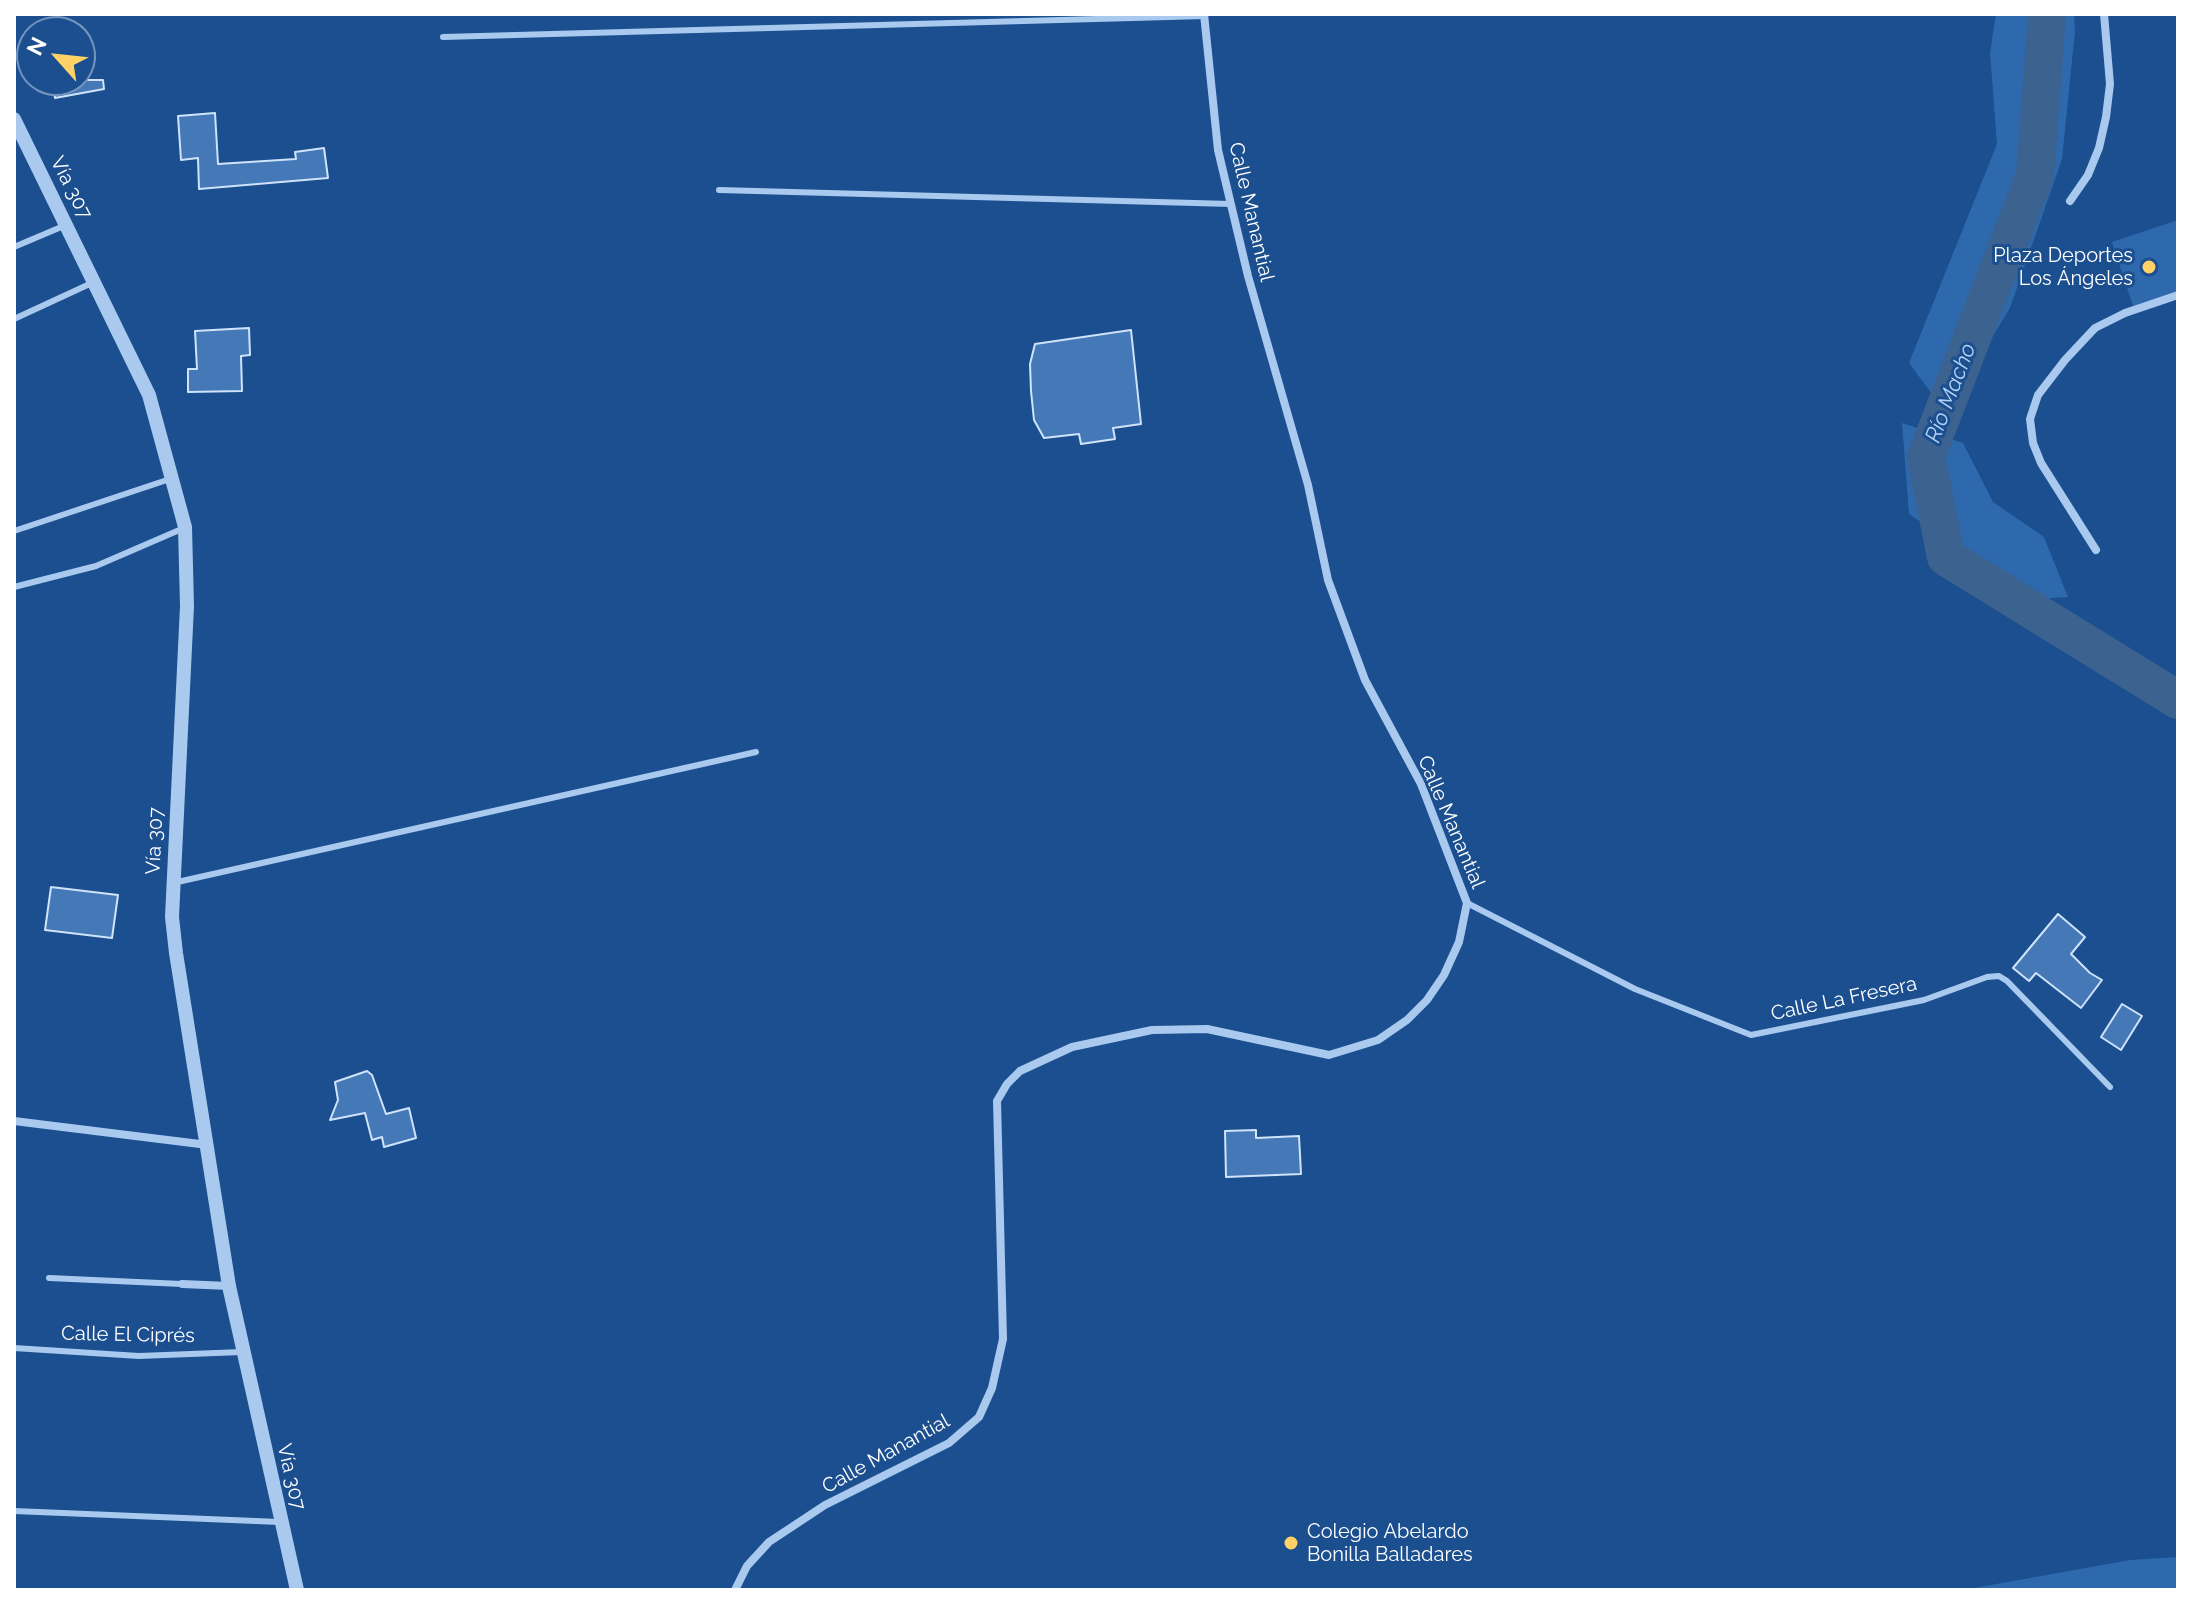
<!DOCTYPE html>
<meta charset="utf-8">
<style>
body{margin:0}
#map{position:relative;width:2192px;height:1604px;overflow:hidden;background:#1b4f8f;font-family:Raleway,sans-serif}
canvas{display:block}
.frame{position:absolute;inset:0;border:16px solid #fff;pointer-events:none}
.north{position:absolute;left:16px;top:16px;width:80px;height:80px;box-sizing:border-box;background:#1b4f8f;border:2px solid #7695bc;border-radius:50%;rotate:297deg;font-size:22px;font-weight:700;line-height:32px;text-align:center;color:#fff}
.north::after{content:'';display:block;margin:auto;width:28px;height:36px;background:#ffd166;clip-path:polygon(50% 0,100% 100%,50% 72%,0 100%)}
</style>
<div id="map">
<canvas width="2192" height="1604"></canvas>
<div class="frame"></div>
<div class="north">N</div>
</div>
<script>
const context = document.querySelector('canvas').getContext('2d');
context.lineJoin = 'round';
function paint(path, color) { context.fillStyle = color; context.fill(path, 'evenodd'); }
const shape = rows => new Path2D(rows.map(r => 'M' + r).join(''));
function stroke(path, color, width, dash) { context.strokeStyle = color; context.lineWidth = width; context.lineCap = dash ? 'butt' : 'round'; context.setLineDash(dash || []); context.stroke(path); }
function label(font, color, halo, rows, align = 'center') {
  context.font = font + ' Raleway,sans-serif'; context.lineWidth = 6; context.setLineDash([]); context.textBaseline = 'middle'; context.strokeStyle = halo; context.fillStyle = color; for (const [text, x, y, turn = 0] of rows) {
    context.save(); context.translate(x, y); context.rotate((+turn || 0) * Math.PI / 180); context.textAlign = isNaN(turn) ? turn : align; if (halo) context.strokeText(text, 0, 0); context.fillText(text, 0, 0); context.restore();
  }
}
paint(shape([
 [1996,14,2074,14,2075,31,2062,159,2010,308,1946,413,1909,363,1997,144,1990,53],
 [2178,220,2178,291,2133,306,2112,242],
 [1902,423,1963,443,1993,502,2044,537,2068,597,2036,599,1909,514],
 [2178,1557,2178,1590,1963,1590,2130,1560]
]), '#2e69ad');
stroke(shape([
 [2047,14,2035,175,1926,457,1946,557,2178,700]
]), '#3c6290', 38);
const building = shape([
 [52,80,103,80,104,89,55,98,52,80],
 [215,113,218,164,296,159,295,152,324,148,328,178,199,189,198,158,181,160,178,116,215,113],
 [249,328,250,355,241,356,242,391,188,392,188,369,197,369,195,331,249,328],
 [1131,330,1141,424,1113,428,1115,439,1081,444,1079,434,1044,438,1034,420,1031,391,1030,364,1035,344,1131,330],
 [51,887,118,895,112,938,45,930,51,887],
 [2058,914,2085,937,2071,954,2090,973,2102,980,2081,1008,2036,973,2029,981,2013,968,2058,914],
 [2122,1004,2142,1016,2121,1050,2101,1037,2122,1004],
 [367,1071,372,1075,386,1114,409,1108,416,1138,384,1147,382,1137,372,1140,365,1113,330,1120,338,1100,335,1082,367,1071],
 [1256,1130,1256,1138,1299,1136,1301,1174,1226,1177,1225,1131,1256,1130]
]);
paint(building, '#4478b7');
stroke(building, '#cfe3fa', 2);
stroke(shape([
 [443,37,1205,16],
 [719,190,1231,204],
 [14,247,66,225],
 [14,319,94,282],
 [14,531,170,479],
 [14,587,96,566,184,528],
 [173,883,756,752],
 [1467,903,1635,989,1751,1035,1924,1000,1987,977,1999,976,2007,981,2110,1087],
 [49,1278,182,1284],
 [14,1348,139,1356,242,1352],
 [14,1511,280,1522]
]), '#a9c9ee', 6);
stroke(shape([
 [2070,201,2088,175,2099,148,2106,117,2110,84,2104,14],
 [2096,550,2041,463,2033,443,2030,419,2038,395,2065,360,2095,328,2125,313,2178,295],
 [14,1121,208,1145],
 [182,1284,229,1286],
 [735,1590,747,1566,769,1542,825,1505,949,1443,979,1417,992,1388,1003,1339,997,1101,1007,1084,1020,1071,1072,1047,1152,1030,1207,1029,1329,1055,1378,1040,1407,1020,1427,1000,1444,975,1459,942,1467,903,1421,784,1365,680,1328,580,1308,485,1248,276,1218,150,1204,14]
]), '#a9c9ee', 8);
stroke(shape([
 [14,119,149,395,185,527,187,606,172,917,176,953,229,1286,297,1590]
]), '#a9c9ee', 14);
for (const [x, y, r, color] of [
 [2149,267,8,"#ffd166"],
 [1291,1543,8,"#ffd166"]
]) { const dot = new Path2D(); dot.arc(x, y, r, 0, 2 * Math.PI); context.fillStyle = color; context.fill(dot); stroke(dot, '#1b4f8f', 3); }
label('20px', '#fff', '#1b4f8f', [
 ["Vía 307",71,188,63],
 ["Calle Manantial",1251,212,77],
 ["Calle Manantial",1451,822,67],
 ["Vía 307",155,841,-87],
 ["Calle La Fresera",1844,999,-12],
 ["Calle El Ciprés",128,1335,1],
 ["Calle Manantial",886,1454,-29],
 ["Vía 307",291,1477,77]
]);
label('20px', '#fff', '#1b4f8f', [
 ["Plaza Deportes",2133,256],
 ["Los Ángeles",2133,279],
 ["Colegio Abelardo",1307,1532,"left"],
 ["Bonilla Balladares",1307,1555,"left"]
], 'right');
label('italic 22px', '#b5d3f5', '#1b4f8f', [
 ["Río Macho",1951,393,-69]
]);
</script>
